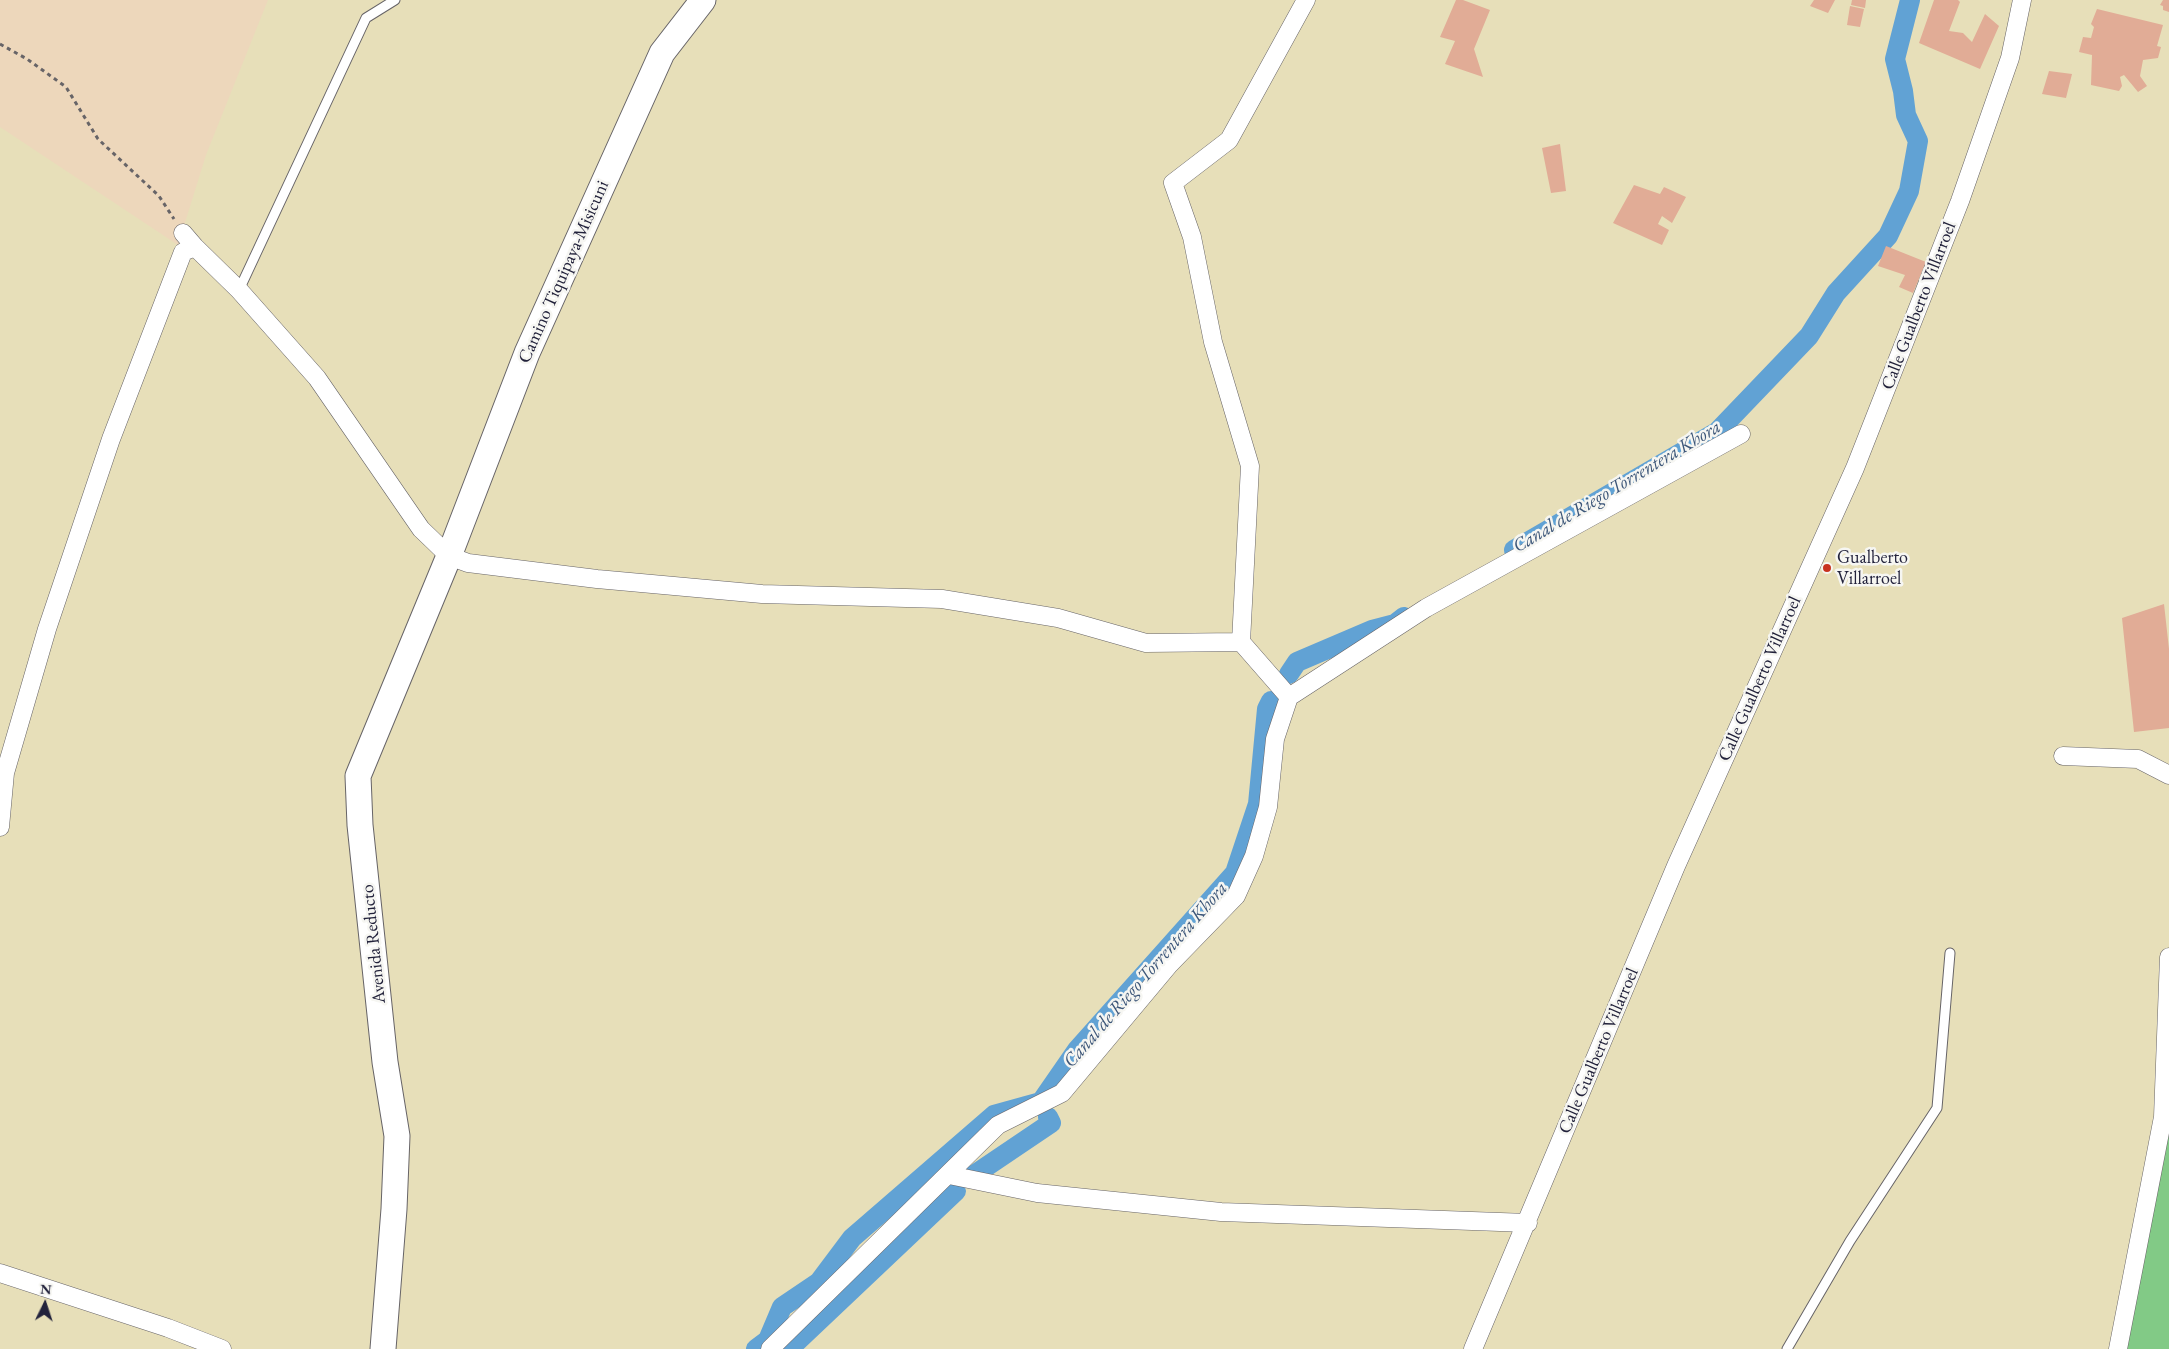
<!DOCTYPE html>
<style>
body{margin:0}
#map{position:relative;width:2169px;height:1349px;overflow:hidden;background:#e7dfb9;font-family:"EB Garamond",serif}
canvas{display:block}
.north{position:absolute;left:20px;top:1279px;width:50px;height:50px;-webkit-text-stroke:4px #f6f6f2;paint-order:stroke;rotate:4deg;font-size:14px;font-weight:700;line-height:20px;text-align:center;color:#22223b}
.north::after{content:'';display:block;margin:auto;width:18px;height:22px;background:#22223b;clip-path:polygon(50% 0,100% 100%,50% 72%,0 100%)}
</style>
<div id="map">
<canvas width="2169" height="1349"></canvas>
<div class="north">N</div>
</div>
<script>
const context = document.querySelector('canvas').getContext('2d');
context.lineJoin = 'round';
function paint(path, color) { context.fillStyle = color; context.fill(path, 'evenodd'); }
const shape = rows => new Path2D(rows.map(r => 'M' + r).join(''));
function stroke(path, color, width, dash) { context.strokeStyle = color; context.lineWidth = width; context.lineCap = dash ? 'butt' : 'round'; context.setLineDash(dash || []); context.stroke(path); }
function label(font, color, halo, rows, align = 'center') {
  context.font = font + ' "EB Garamond",serif'; context.lineWidth = 5; context.setLineDash([]); context.textBaseline = 'middle'; context.strokeStyle = halo; context.fillStyle = color; for (const [text, x, y, turn = 0] of rows) {
    context.save(); context.translate(x, y); context.rotate((+turn || 0) * Math.PI / 180); context.textAlign = isNaN(turn) ? turn : align; if (halo) context.strokeText(text, 0, 0); context.fillText(text, 0, 0); context.restore();
  }
}
paint(shape([
 [0,0,268,0,206,155,178,245,0,127]
]), '#edd7bb');
paint(shape([
 [2169,1107,2169,1349,2124,1349]
]), '#82ca86');
stroke(shape([
 [1514,550,1717,432,1809,336,1836,293,1888,236,1909,191,1918,141,1906,115,1903,91,1895,59,1910,0],
 [1289,674,1297,662,1372,630,1395,624,1404,617],
 [971,1177,1051,1123,1048,1117],
 [756,1349,768,1340,782,1307,819,1282,852,1238,994,1115,1041,1102,1077,1050,1235,873,1258,804,1267,709,1271,701],
 [789,1349,956,1191]
]), '#61a2d4', 20);
paint(shape([
 [1456,0,1463,0,1490,10,1474,49,1483,77,1445,64,1455,41,1440,37],
 [1814,0,1835,0,1828,13,1810,6],
 [1852,0,1866,0,1865,8,1851,5],
 [1934,0,1958,0,1960,2,1949,31,1963,33,1972,42,1985,14,1999,26,1980,69,1919,43],
 [2163,0,2169,0,2169,12,2163,10,2163,6,2160,5],
 [1850,6,1864,9,1860,27,1847,25],
 [2097,9,2163,25,2157,46,2161,47,2158,58,2143,60,2140,76,2147,86,2138,92,2124,75,2120,77,2122,86,2119,91,2091,85,2092,55,2079,52,2083,37,2091,38,2094,27,2091,24],
 [2049,71,2072,74,2066,98,2042,94],
 [1560,144,1566,191,1551,193,1542,148],
 [1634,185,1660,194,1664,187,1686,197,1672,223,1662,216,1658,224,1669,230,1662,245,1613,223],
 [1886,246,1926,262,1913,293,1899,287,1905,275,1878,266],
 [2164,604,2169,649,2169,728,2134,732,2122,618]
]), '#e1ac96');
const lane = shape([
 [239,290,366,18,395,0],
 [1787,1349,1850,1241,1937,1108,1950,953]
]);
const street = shape([
 [183,233,195,247,239,290,317,378,421,529,449,556,468,563,597,579,762,594,942,599,1058,618,1146,643,1241,642],
 [1289,697,1241,642,1250,466,1213,342,1192,237,1173,183,1229,140,1306,0],
 [2063,756,2138,759,2169,775],
 [0,827,5,773,47,629,111,439,183,252,195,247],
 [949,1175,1037,1193,1221,1212,1528,1223],
 [0,1273,168,1328,222,1349],
 [770,1349,998,1125,1062,1093,1169,965,1236,896,1254,856,1268,807,1275,739,1289,697,1426,608,1741,434],
 [1473,1349,1676,866,1855,468,1960,201,2010,58,2022,0],
 [2118,1349,2163,1117,2169,957]
]);
const secondary = shape([
 [383,1349,394,1209,397,1136,385,1062,360,825,358,776,449,556,527,353,662,53,703,0]
]);
stroke(lane, '#676467', 11);
stroke(street, '#676467', 19);
stroke(secondary, '#676467', 27);
stroke(shape([
 [0,44,27,59,66,87,98,139,159,196,174,219]
]), '#676467', 3, [4, 4]);
stroke(lane, '#fff', 9);
stroke(street, '#fff', 18);
stroke(secondary, '#fff', 25);
for (const [x, y, r, color] of [
 [1827,568,5,"#c8321e"]
]) { const dot = new Path2D(); dot.arc(x, y, r, 0, 2 * Math.PI); context.fillStyle = color; context.fill(dot); stroke(dot, '#f6f6f2', 2); }
label('18px', '#22223b', '#f6f6f2', [
 ["Camino Tiquipaya-Misicuni",564,272,-66],
 ["Calle Gualberto Villarroel",1919,306,-69],
 ["Calle Gualberto Villarroel",1760,679,-66],
 ["Avenida Reducto",374,944,-96],
 ["Calle Gualberto Villarroel",1599,1051,-67]
]);
label('18px', '#22223b', '#f6f6f2', [
 ["Gualberto",1837,558],
 ["Villarroel",1837,579]
], 'left');
label('italic 19px', '#3b5578', '#f6f6f2', [
 ["Canal de Riego Torrentera Khora",1617,487,-31],
 ["Canal de Riego Torrentera Khora",1146,975,-49]
]);
</script>
